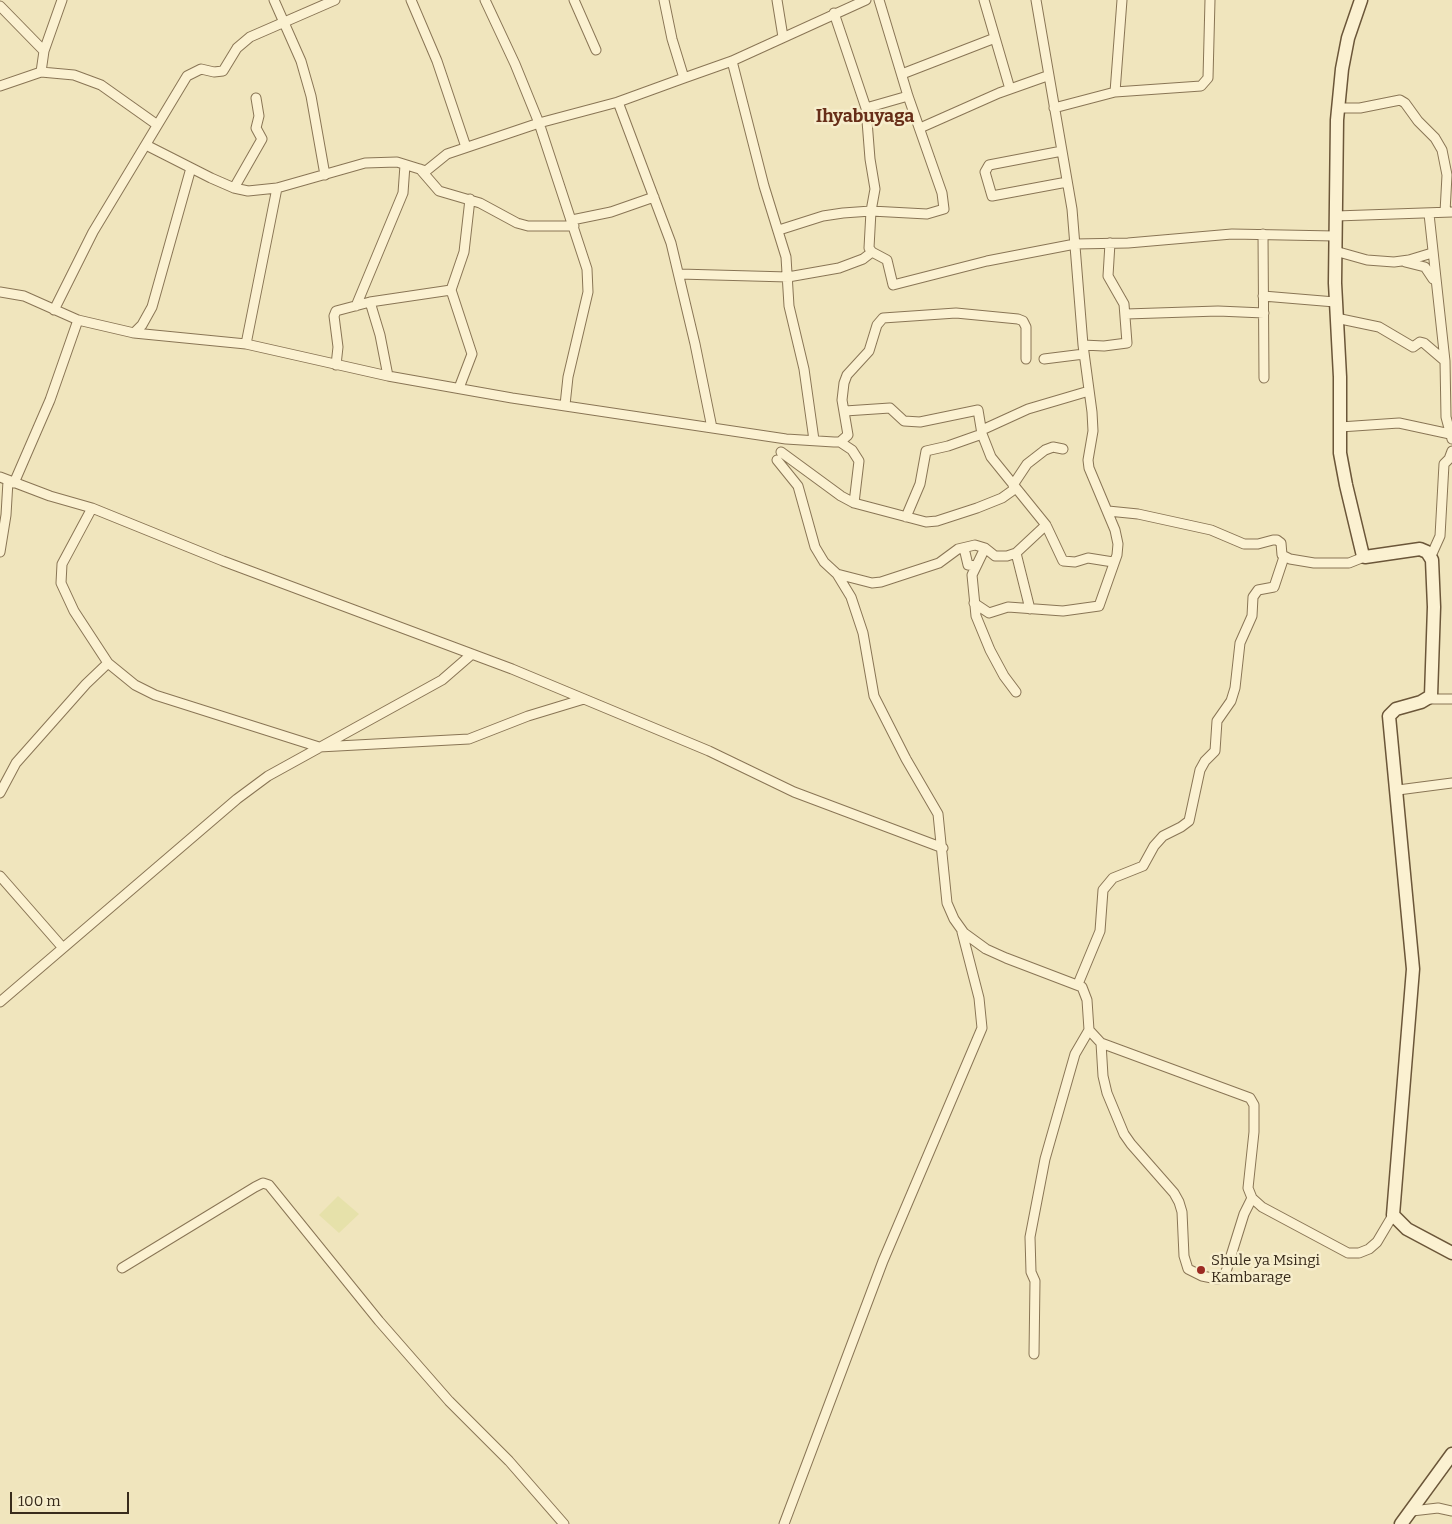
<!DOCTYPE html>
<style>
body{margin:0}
#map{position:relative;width:1452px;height:1524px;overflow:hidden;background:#f0e5bd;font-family:Bitter,serif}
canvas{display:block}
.scale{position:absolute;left:10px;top:1492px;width:119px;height:22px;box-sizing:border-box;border:2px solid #382b1b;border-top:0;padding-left:6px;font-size:15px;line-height:18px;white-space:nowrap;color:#382b1b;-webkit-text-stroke:4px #f7eecd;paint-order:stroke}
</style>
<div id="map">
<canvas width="1452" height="1524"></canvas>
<div class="scale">100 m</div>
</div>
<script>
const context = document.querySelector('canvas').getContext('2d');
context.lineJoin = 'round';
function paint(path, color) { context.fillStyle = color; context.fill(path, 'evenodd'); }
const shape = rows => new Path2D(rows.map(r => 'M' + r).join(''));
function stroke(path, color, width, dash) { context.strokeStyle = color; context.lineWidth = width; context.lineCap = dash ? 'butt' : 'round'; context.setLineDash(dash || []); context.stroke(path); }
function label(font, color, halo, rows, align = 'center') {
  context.font = font + ' Bitter,serif'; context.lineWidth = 5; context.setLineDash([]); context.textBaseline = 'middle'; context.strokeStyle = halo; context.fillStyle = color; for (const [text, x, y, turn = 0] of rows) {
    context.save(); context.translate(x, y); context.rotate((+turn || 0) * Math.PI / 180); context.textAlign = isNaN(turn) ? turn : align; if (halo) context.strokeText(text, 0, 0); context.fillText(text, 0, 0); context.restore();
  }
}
paint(shape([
 [338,1196,359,1214,339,1233,319,1215]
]), '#e6e1aa');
const street = shape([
 [274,0,301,61,311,96,325,175],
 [411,0,437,61,466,147],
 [485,0,515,64,539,123,587,269,588,292,568,377,565,405],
 [574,0,596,50],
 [664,0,672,39,684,78],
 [777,0,783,37],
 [984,0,1010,89],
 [0,6,44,51],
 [834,13,866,108,870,159,875,189,871,211,869,248,872,252,887,260,893,285,987,261,1075,244,1128,243,1232,234,1335,236],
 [732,61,764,186,786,257,789,306,804,369,814,440],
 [41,72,44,51,62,0],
 [902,74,995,38],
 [0,86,41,72,74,75,101,85,156,124],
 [1115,92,1122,0],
 [618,102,671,243,695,344,712,428],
 [866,108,908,96],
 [1054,108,1115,92,1201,86,1208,78,1210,0],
 [1338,108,1360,108,1400,100,1405,103,1418,121,1435,138,1442,150,1447,175,1445,212],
 [920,128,999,93,1047,76],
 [146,145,211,178,234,188,248,191,277,188,365,163,397,162,426,171,447,154,539,123,618,102,684,78,732,61,866,0],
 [1062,151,989,165,985,172,992,196,1067,182],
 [420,169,439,191,480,203,517,223,528,226,574,226],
 [234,188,262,139,256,128,259,116,256,98],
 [1429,214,1445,361,1446,417,1452,439],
 [1336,216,1452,212],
 [572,220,611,212,654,197],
 [779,230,823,216,843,213,871,211,927,214,944,209,942,193,908,96,879,0],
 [1263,234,1264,378],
 [1335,251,1367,260,1394,262,1409,260,1432,253],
 [1405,262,1425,267,1433,279],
 [679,274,788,277,839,268,863,259,872,252],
 [451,290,464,252,470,199],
 [0,292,24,296,78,320,134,333,246,344,388,376,512,398,786,439,834,442,840,442,848,435,842,400,844,383,847,375,869,351,877,325,883,318,956,313,1018,319,1023,321,1026,327,1026,359],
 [1263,296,1335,302],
 [370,302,380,335,388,376],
 [356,306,403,193,405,165],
 [54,310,93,232,187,76,201,69,214,72,223,71,237,48,250,37,335,0],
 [1126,314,1218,311,1264,313],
 [1336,318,1379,327,1413,347,1420,342,1424,343,1445,361],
 [134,333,142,325,152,307,191,168],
 [246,344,277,188],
 [1083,345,1104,346,1127,343,1124,304,1108,276,1110,243],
 [1044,359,1084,354],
 [336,365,338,347,334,316,336,311,370,302,451,290,472,354,459,388],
 [845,411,890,408,904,421,920,422,978,410,982,434,991,457,1046,525,1063,561,1075,562,1088,558,1113,562],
 [1340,427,1399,423,1450,434],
 [982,430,1028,409,1089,391],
 [840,442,852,450,859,461,854,503],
 [781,452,841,496,854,503,926,522,937,521,977,508,1002,498,1016,488],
 [777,460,798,486,815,547,824,562,837,574,851,597,863,633,874,696,906,759,938,814,947,903,954,919,964,933,986,949,1006,958,1082,987,1087,1000,1089,1030,1101,1043,1250,1098,1254,1105,1254,1132,1248,1188,1252,1198,1262,1207,1348,1253,1359,1253,1369,1249,1377,1242,1393,1215],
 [0,477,50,496,92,508,223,561,512,669,709,751,794,792,943,848],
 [14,483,50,400,78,320],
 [1013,485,1027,464,1045,450,1053,447,1063,449],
 [92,508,62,564,61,583,74,611,108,663,135,685,155,695,319,747,469,739,528,716,584,699],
 [1108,511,1138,514,1211,530,1244,544,1258,544,1273,540,1277,540,1281,543,1282,555,1290,559,1314,563,1349,563,1364,557],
 [906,517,920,484,926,451,948,446,982,434],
 [964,548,968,565,976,566],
 [985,548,972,575,976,616,990,650,1004,676,1016,692],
 [0,552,6,515,8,481],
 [1016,553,1030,609],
 [1431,556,1440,536,1444,464,1449,459,1452,451],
 [837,574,872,583,881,582,939,563,958,549,975,545,985,548,995,556,1007,556,1016,553,1046,525],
 [974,603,989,613,1008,607,1063,611,1099,606,1117,555,1118,544,1115,530,1089,468,1088,460,1093,431,1092,412,1083,345,1072,209,1036,0],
 [1428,699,1452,699],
 [1398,790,1452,783],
 [0,793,16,763,86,684,108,663],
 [0,876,63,948],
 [1078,984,1100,931,1103,890,1113,878,1143,866,1154,846,1163,836,1181,827,1189,821,1200,770,1205,761,1215,751,1217,721,1231,701,1235,688,1240,643,1252,616,1253,597,1258,590,1274,587,1284,557],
 [0,1002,237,799,268,776,442,680,472,654],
 [1101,1043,1103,1076,1107,1093,1124,1134,1131,1144,1174,1193,1179,1202,1182,1212,1184,1256,1188,1269,1202,1276,1217,1279,1224,1278,1244,1214,1252,1198],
 [122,1268,255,1187,263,1183,269,1185,379,1321,449,1401,509,1461,564,1524],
 [1034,1354,1035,1281,1031,1272,1030,1237,1045,1159,1075,1054,1089,1030],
 [1412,1511,1438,1508,1452,1511],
 [784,1524,883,1261,982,1028,979,998,962,932]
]);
const secondary = shape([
 [1361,0,1348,38,1342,69,1337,120,1335,283,1340,377,1340,453,1346,485,1363,556,1365,557,1420,549,1427,552,1432,560,1434,607,1431,696,1421,702,1396,709,1389,716,1413,969,1393,1215,1407,1229,1452,1253],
 [1401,1524,1452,1454]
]);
stroke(street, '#897555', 11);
stroke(secondary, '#6b5639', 15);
stroke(street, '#fbf1d1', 9);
stroke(secondary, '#fbf1d1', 12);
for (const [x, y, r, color] of [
 [1201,1270,5,"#9c2a22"]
]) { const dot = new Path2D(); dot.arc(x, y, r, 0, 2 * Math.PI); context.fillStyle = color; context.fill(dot); stroke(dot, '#f7eecd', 2); }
label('15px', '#382b1b', '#f7eecd', [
 ["Shule ya Msingi",1211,1261],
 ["Kambarage",1211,1278]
], 'left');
label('bold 18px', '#672e18', '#f7eecd', [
 ["Ihyabuyaga",865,117]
]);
</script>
